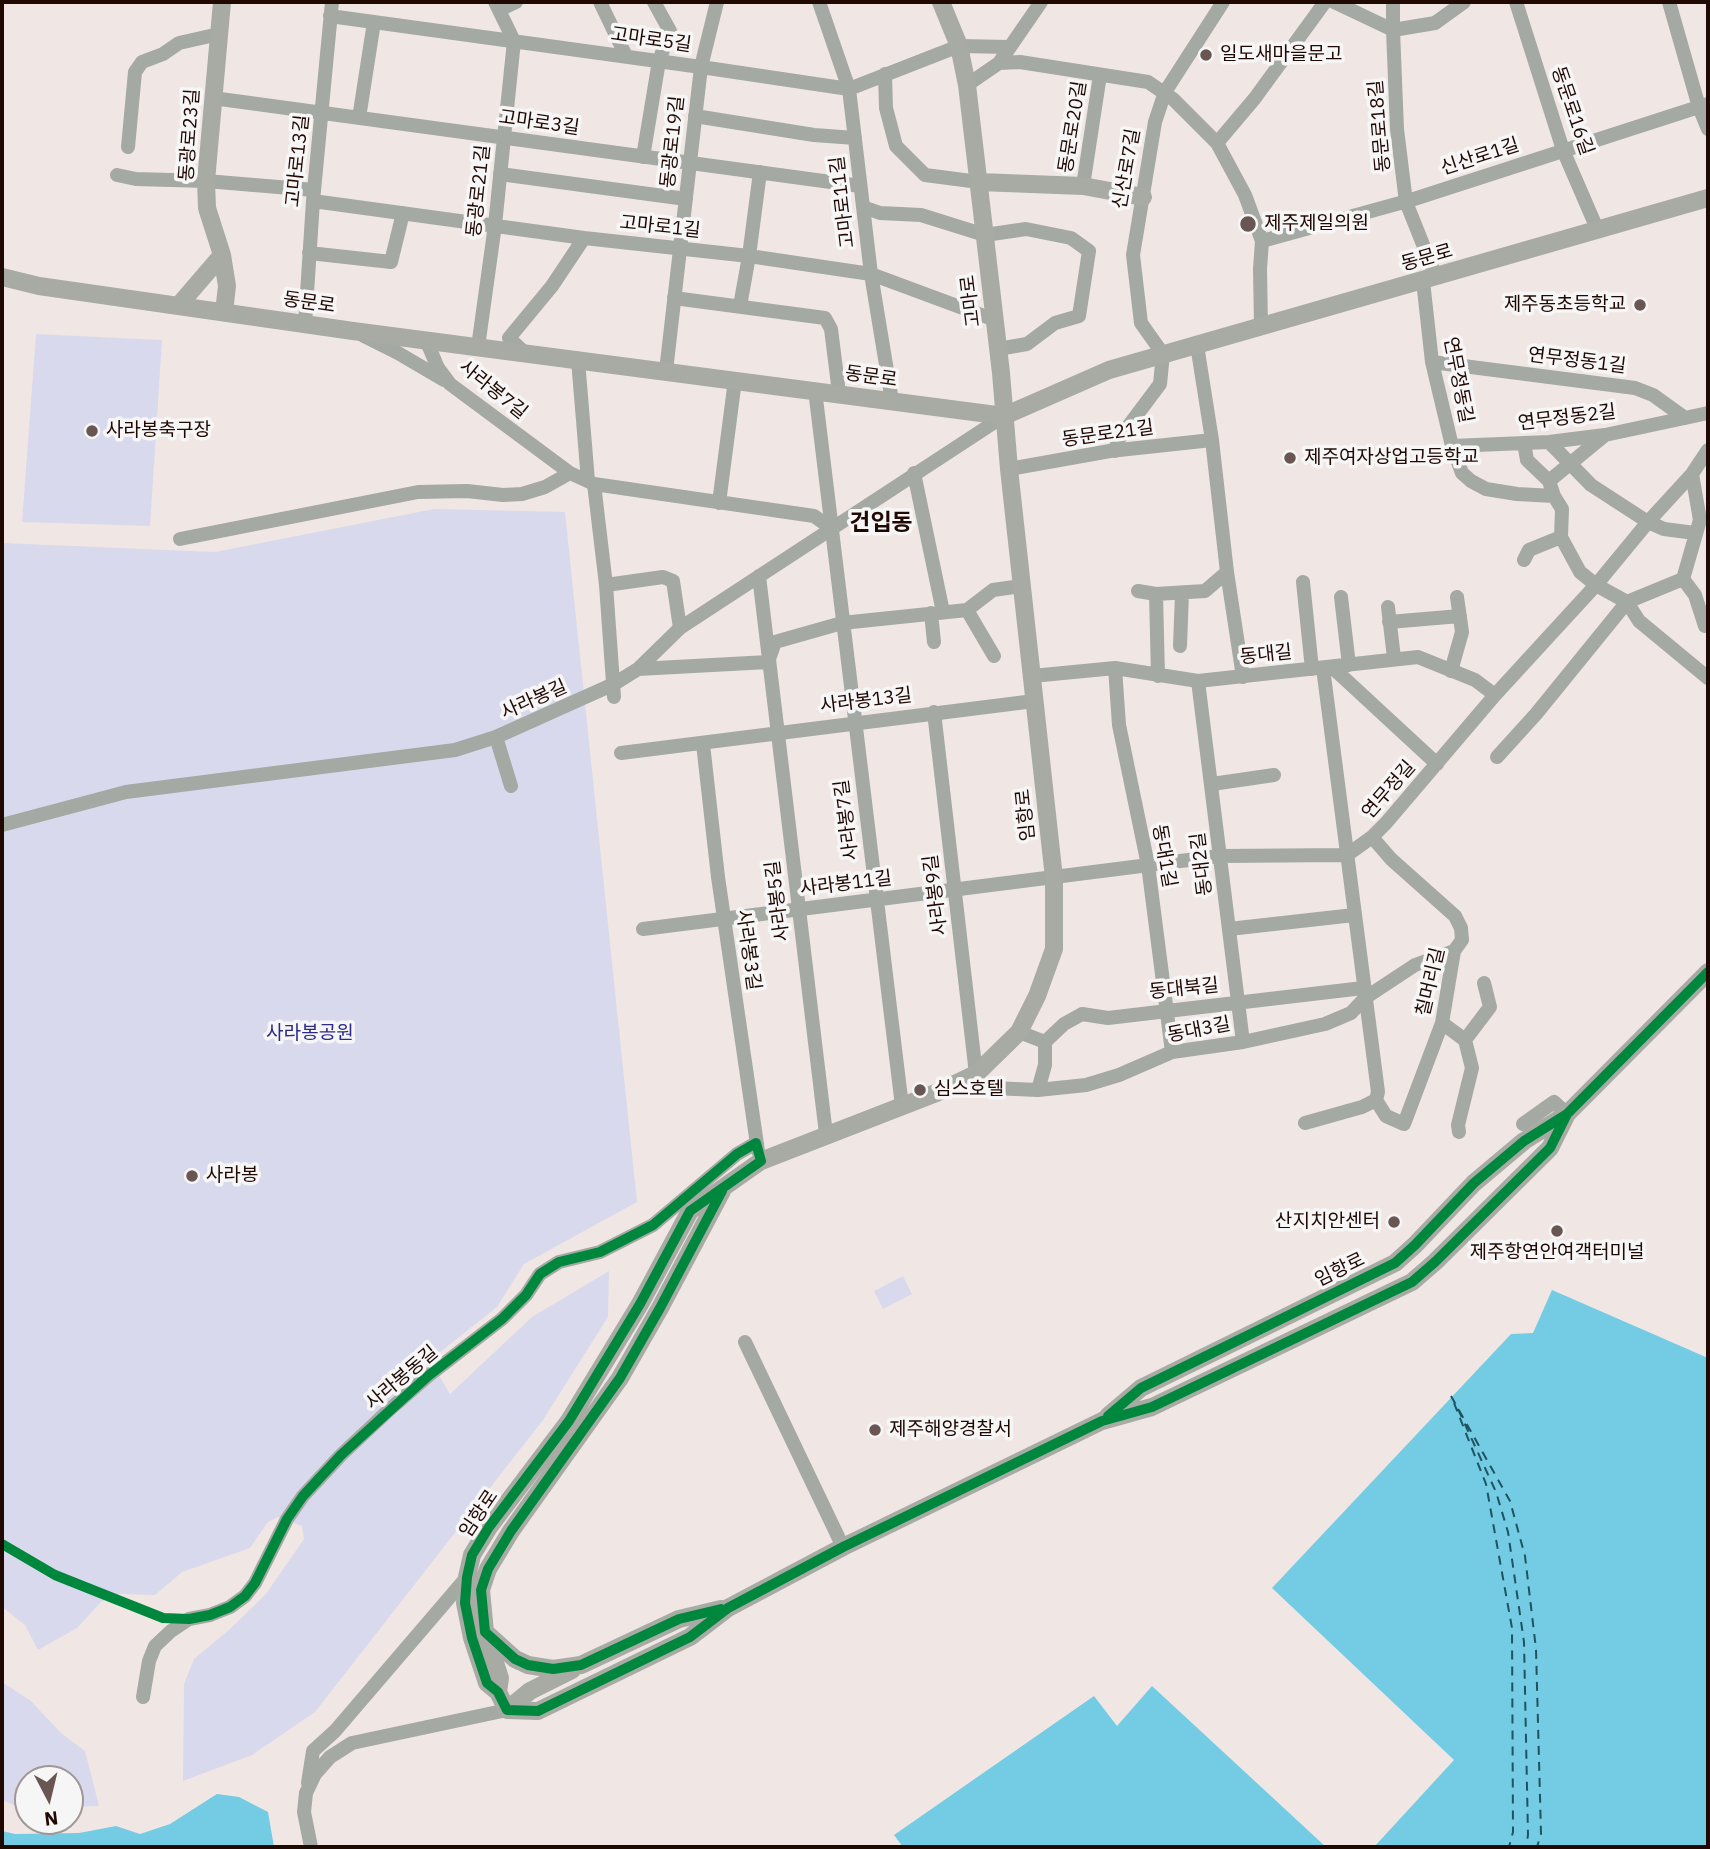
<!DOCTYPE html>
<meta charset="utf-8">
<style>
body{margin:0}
#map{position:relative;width:1710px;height:1849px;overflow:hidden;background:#f0e7e4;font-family:"IBM Plex Sans",sans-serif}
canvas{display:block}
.frame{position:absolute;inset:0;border:4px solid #200803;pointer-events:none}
.north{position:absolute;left:14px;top:1765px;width:70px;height:70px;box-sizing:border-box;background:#f6f6f6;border:2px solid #a09795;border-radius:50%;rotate:173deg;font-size:19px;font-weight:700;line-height:28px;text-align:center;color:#200803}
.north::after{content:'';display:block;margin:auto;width:24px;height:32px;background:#695652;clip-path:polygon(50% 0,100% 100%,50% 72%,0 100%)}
</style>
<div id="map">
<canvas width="1710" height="1849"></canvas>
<div class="frame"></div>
<div class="north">N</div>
</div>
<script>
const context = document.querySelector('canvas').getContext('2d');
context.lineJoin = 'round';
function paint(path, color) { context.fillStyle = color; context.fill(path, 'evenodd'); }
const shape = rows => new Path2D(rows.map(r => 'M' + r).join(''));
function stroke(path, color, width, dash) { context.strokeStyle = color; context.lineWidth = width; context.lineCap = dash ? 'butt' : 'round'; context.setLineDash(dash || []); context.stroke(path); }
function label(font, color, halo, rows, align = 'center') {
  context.font = font + ' "IBM Plex Sans","Noto Sans KR",sans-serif'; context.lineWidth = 7; context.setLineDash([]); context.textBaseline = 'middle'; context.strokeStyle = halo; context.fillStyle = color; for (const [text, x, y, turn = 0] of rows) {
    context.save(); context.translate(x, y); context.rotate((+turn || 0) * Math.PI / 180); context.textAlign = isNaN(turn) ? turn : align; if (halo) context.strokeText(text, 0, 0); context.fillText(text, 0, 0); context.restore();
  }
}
paint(shape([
 [36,334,162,340,150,526,22,522],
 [434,509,565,512,637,1202,524,1264,497,1307,430,1360,450,1394,532,1317,609,1271,608,1317,543,1420,315,1712,252,1755,183,1781,184,1684,194,1659,230,1629,266,1594,304,1539,302,1526,278,1517,268,1522,250,1548,182,1572,155,1595,120,1594,101,1602,77,1628,38,1650,25,1625,2,1607,2,543,215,552],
 [903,1276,912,1294,883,1309,874,1291],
 [2,1682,31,1701,61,1733,85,1751,99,1806,70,1807,70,1779,28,1779,28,1809,23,1809,2,1800]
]), '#d9d9ed');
paint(shape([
 [1552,1290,1708,1358,1708,1847,1374,1847,1454,1760,1272,1588,1511,1334,1533,1333],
 [1152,1686,1326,1847,903,1847,894,1835,1094,1696,1117,1726],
 [217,1794,239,1797,268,1812,274,1847,2,1847,2,1831,15,1834,79,1833,116,1826,140,1834,170,1824]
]), '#73cce3');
stroke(shape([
 [1451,1396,1510,1501,1525,1556,1536,1649,1541,1834,1537,1847],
 [1454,1403,1486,1484,1512,1628,1513,1832,1509,1847],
 [1458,1409,1496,1492,1508,1532,1524,1642,1528,1835,1526,1847]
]), '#1e5361', 2, [9, 7]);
stroke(shape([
 [600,2,626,56],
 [819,2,849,89,871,274,892,401],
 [1334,2,1393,30,1397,129,1406,202,1436,277],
 [1393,2,1393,30,1435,23,1464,2],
 [1516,2,1563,150,1598,231],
 [1669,2,1699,107,1708,129],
 [499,10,516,2],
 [330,16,701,67,849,89,959,46,1010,47],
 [999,63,1020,62,1148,82,1173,99,1217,143,1245,195,1262,241,1260,269,1261,327],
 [885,74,886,108,896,146,925,175,979,182],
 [967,85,999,63,1041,2],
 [213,98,860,186],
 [695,116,814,135,855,138],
 [359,118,374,22],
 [1217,143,1255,98,1325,2],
 [128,147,135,72,142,62,163,54,179,43,219,34],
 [643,157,659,61,670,31,654,2],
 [500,174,686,199],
 [117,175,136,179,206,181,314,190],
 [1083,186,1100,75],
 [313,201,584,238,749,256,871,274,995,320],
 [863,207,880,213,921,215,985,235,1026,229,1071,238,1089,251,1079,316,1055,323,1027,344,998,349],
 [1262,241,1411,200,1708,104],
 [309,253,391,262,403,213],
 [1423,281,1432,362,1452,446,1462,473,1471,481,1486,489,1517,494,1554,496],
 [674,298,825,318,831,329,839,393],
 [740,306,749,256,760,172],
 [305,324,313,201,332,2],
 [364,336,398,353,444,380],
 [426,340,438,368,450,384,570,473,594,484,814,516,831,528],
 [1197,345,1212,440,1227,572,1243,677],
 [478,347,495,225,514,41,495,2],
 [525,353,509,338,552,286,584,238],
 [578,360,588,481],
 [1432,362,1635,388,1653,395,1685,418],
 [666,371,701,67,717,2],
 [815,390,902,1106],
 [1605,435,1549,481,1554,496,1562,509,1561,537,1580,572,1596,585,1627,602,1683,579],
 [1549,442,1591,485,1648,522,1664,529,1695,533],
 [1524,443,1527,460,1549,481],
 [1452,446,1549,442,1605,435,1708,413],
 [1115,451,1118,440,1160,384,1163,354,1141,323,1133,255,1155,122,1165,92,1223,2],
 [1009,469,1110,451,1212,440],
 [914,473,943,612],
 [594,484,606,585,614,697],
 [719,503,735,380],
 [180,539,418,492,467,491,503,495,522,494,545,487,570,473],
 [1524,560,1529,550,1561,537],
 [759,576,826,1134],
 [1683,579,1700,520,1692,474],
 [1683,579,1695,595,1705,626],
 [1303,582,1312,669],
 [606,585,663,577,673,581,680,628],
 [1138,591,1156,594,1205,591,1227,572],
 [1156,594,1158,676],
 [1341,597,1349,665],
 [1388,607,1394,658],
 [967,610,994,656],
 [931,613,934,642],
 [1389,622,1460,616],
 [1180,646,1182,593],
 [1332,667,1437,764],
 [1115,668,1119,725,1148,865,1172,1052],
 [1323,668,1378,1092,1376,1100],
 [638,669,768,662,775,642,842,623,967,610,993,590,1021,586],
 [1451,671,1462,632,1457,597],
 [1032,676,1115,668,1198,681,1418,657,1475,680,1495,695],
 [1198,681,1243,1042],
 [934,712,976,1074],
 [496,737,511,786],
 [703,744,718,877,758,1151],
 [621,753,1034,701],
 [1497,757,1536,714,1627,602,1639,621,1708,678],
 [1212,784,1274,775],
 [2,825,126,792,455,750,496,737,614,684,638,669,680,628,1004,416],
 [1372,837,1391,859,1455,916,1461,928,1462,940,1454,951,1442,1023,1404,1124,1386,1116,1376,1100],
 [643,929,1220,856,1347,855,1372,837,1386,823,1495,695,1596,585,1648,522,1692,474,1708,450],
 [1229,929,1354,915],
 [1442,1023,1465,1040,1472,1068,1458,1125,1459,1132],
 [1019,1032,1045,1042,1064,1024,1082,1014,1108,1018,1363,988],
 [1465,1040,1490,1007,1484,983],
 [992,1088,1038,1090,1086,1085,1119,1075,1172,1052,1243,1042,1325,1024,1351,1013,1365,998,1415,965,1454,951],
 [1038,1090,1045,1065,1045,1042],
 [1305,1123,1362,1107,1376,1100],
 [1523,1124,1554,1102,1567,1114],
 [745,1342,843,1547],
 [143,1697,149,1661,155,1646,171,1631,189,1619,210,1615,230,1607,245,1596,255,1583,287,1519,303,1496,341,1455,389,1410,428,1376,502,1319,526,1295,540,1274,559,1262,600,1252,653,1225,737,1154,756,1143],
 [308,1783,313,1751,335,1731,467,1577],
 [311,1847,304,1812,306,1793,315,1774,330,1757,352,1743,507,1710]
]), '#a4a9a3', 14);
stroke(shape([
 [222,2,206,181,207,208,222,255,227,286,224,312],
 [979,182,1083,186,1143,197],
 [2,277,39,286,353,331,1004,416,1109,370,1708,198],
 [179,305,222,255],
 [1108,1416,1141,1388,1395,1263,1415,1245,1474,1183,1524,1141,1567,1114,1708,972],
 [721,1609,679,1619,581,1665,553,1669,528,1665,515,1659,485,1632,481,1590,488,1569,511,1531,620,1378,660,1308,722,1191],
 [486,1635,500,1678,498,1692],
 [507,1710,498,1692,487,1683,472,1638,465,1603,467,1577,472,1555,489,1527,569,1421,640,1304,690,1211,761,1161,936,1093,976,1074,1019,1032,1037,996,1054,949,1054,878,1009,469,1001,373,967,85,959,46,941,2],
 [507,1710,538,1711,690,1637,728,1608,843,1547,1102,1421,1152,1407,1412,1282,1435,1262,1550,1148,1567,1114],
 [507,1710,530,1691,572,1670]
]), '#a8aba4', 18);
stroke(shape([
 [1108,1416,1141,1388,1395,1263,1415,1245,1474,1183,1524,1141,1567,1114,1708,972],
 [2,1544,55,1575,163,1618,189,1619,210,1615,230,1607,245,1596,255,1583,287,1519,303,1496,341,1455,428,1376,502,1319,526,1295,540,1274,559,1262,600,1252,653,1225,737,1154,756,1143,761,1161,690,1211,640,1304,569,1421,489,1527,472,1555,467,1577,465,1603,472,1638,487,1683,498,1692,507,1710,538,1711,690,1637,728,1608,843,1547,1102,1421,1152,1407,1412,1282,1435,1262,1550,1148,1567,1114],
 [721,1609,679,1619,581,1665,553,1669,528,1665,515,1659,485,1632,481,1590,488,1569,511,1531,620,1378,660,1308,722,1191]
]), '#00873e', 10);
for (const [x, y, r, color] of [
 [1206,55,7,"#695652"],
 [1248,224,9,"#695652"],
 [1640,305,7,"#695652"],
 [92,431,7,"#695652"],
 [1290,458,7,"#695652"],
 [920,1090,7,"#695652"],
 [192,1176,7,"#695652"],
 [1394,1222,7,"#695652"],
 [1557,1231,7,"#695652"],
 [875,1430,7,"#695652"]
]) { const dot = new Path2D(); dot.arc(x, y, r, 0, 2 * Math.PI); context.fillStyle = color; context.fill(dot); stroke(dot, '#f6f6f6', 2.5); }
label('19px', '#200803', '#f6f6f6', [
 ["고마로5길",651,40,8],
 ["동문로16길",1572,111,71],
 ["고마로3길",539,123,8],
 ["동문로18길",1380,126,-95],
 ["동문로20길",1073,127,-81],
 ["동광로23길",190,135,-86],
 ["동광로19길",673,142,-84],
 ["신산로1길",1480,157,-18],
 ["고마로13길",298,161,-84],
 ["신산로7길",1127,169,-80],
 ["동광로21길",479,191,-84],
 ["고마로11길",843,202,-97],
 ["고마로1길",660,227,6],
 ["동문로",1427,258,-16],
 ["고마로",971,301,-97],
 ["동문로",309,303,8],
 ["연무정동1길",1577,361,7],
 ["동문로",871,377,8],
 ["연무정동길",1458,380,79],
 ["사라봉7길",493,390,39],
 ["연무정동2길",1567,418,-7],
 ["동문로21길",1108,434,-8],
 ["동대길",1266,655,-6],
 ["사라봉길",534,700,-24],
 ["사라봉13길",866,701,-7],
 ["연무정길",1389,790,-49],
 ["임항로",1026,815,-96],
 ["사라봉7길",847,820,-97],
 ["동대1길",1164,856,80],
 ["동대2길",1202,864,-97],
 ["사라봉11길",846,884,-7],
 ["사라봉9길",936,895,-97],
 ["사라봉5길",778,901,-97],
 ["사라봉3길",748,950,82],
 ["칠머리길",1431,982,-77],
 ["동대북길",1184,989,-6],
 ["동대3길",1199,1030,-11],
 ["임항로",1340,1270,-26],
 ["사라봉동길",402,1378,-40],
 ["임항로",479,1514,-56]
]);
label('19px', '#200803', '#f6f6f6', [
 ["일도새마을문고",1220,55],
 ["제주제일의원",1264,224],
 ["제주동초등학교",1626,305,"right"],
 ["사라봉축구장",106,431],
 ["제주여자상업고등학교",1304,458],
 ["심스호텔",934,1090],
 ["사라봉",206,1176],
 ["산지치안센터",1380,1222,"right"],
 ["제주항연안여객터미널",1557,1253,"center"],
 ["제주해양경찰서",889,1430]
], 'left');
label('19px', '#2e2986', '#f6f6f6', [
 ["사라봉공원",310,1034]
]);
label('bold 23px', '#200803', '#f6f6f6', [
 ["건입동",881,523]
]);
</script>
